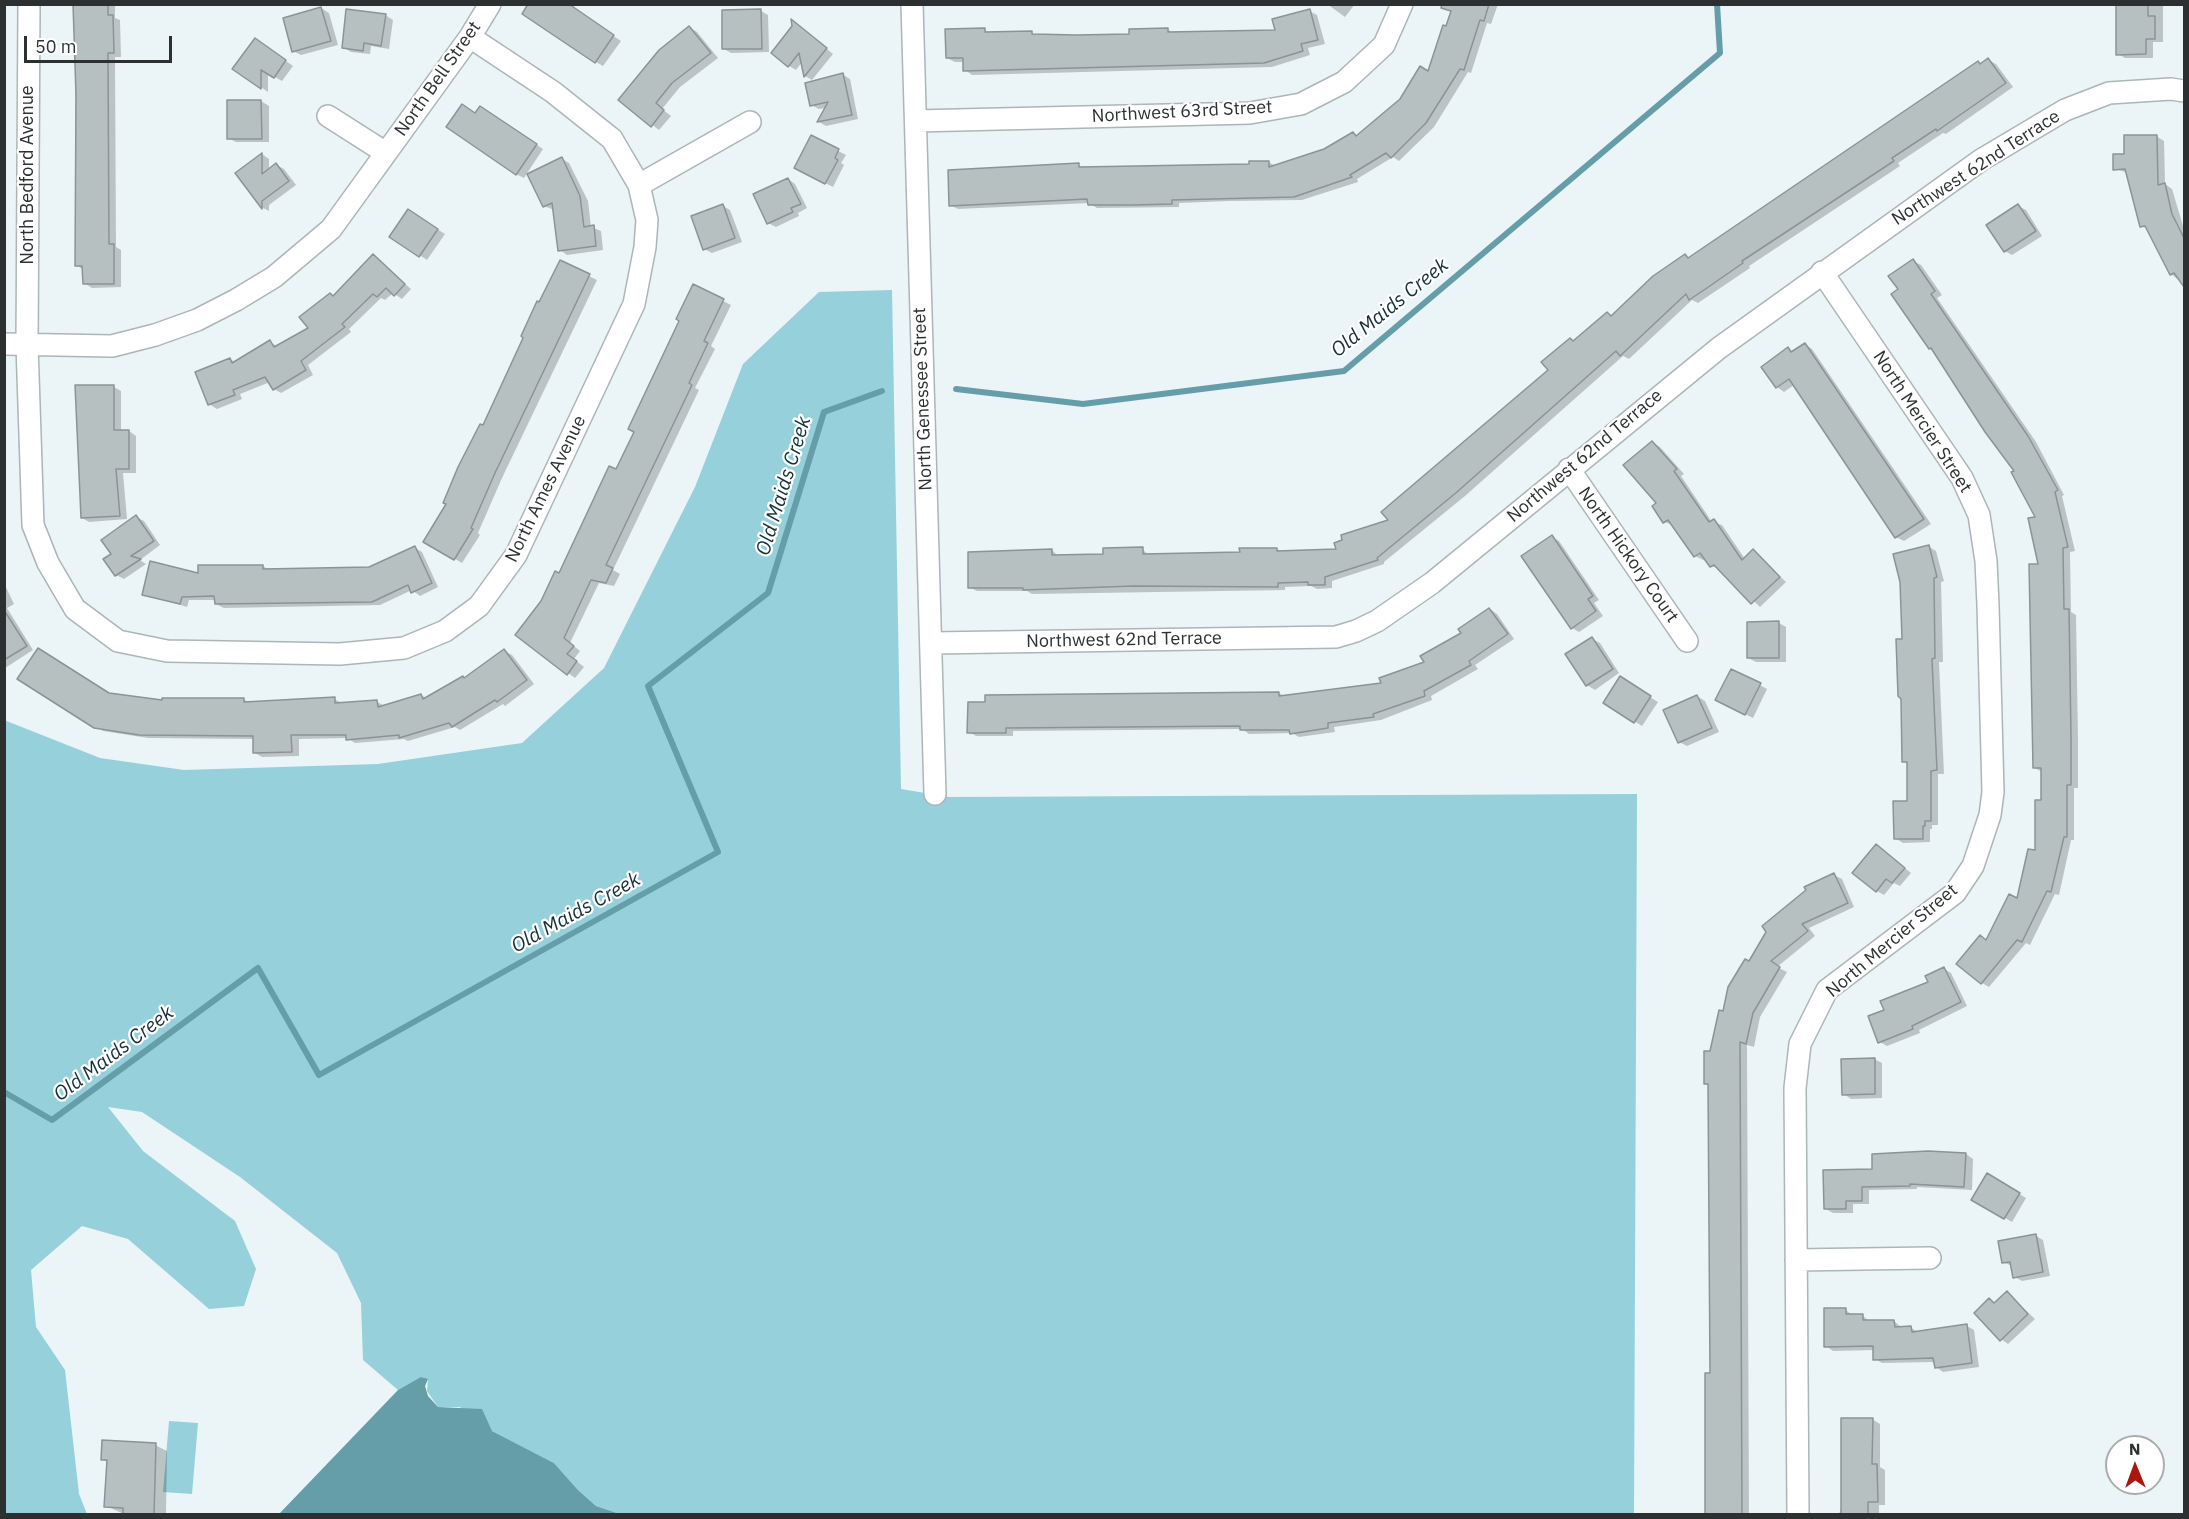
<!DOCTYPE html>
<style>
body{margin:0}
#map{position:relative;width:2189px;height:1519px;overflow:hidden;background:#ebf4f6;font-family:"IBM Plex Sans",sans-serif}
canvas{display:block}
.frame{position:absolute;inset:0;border:6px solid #2d3031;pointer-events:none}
.north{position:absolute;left:2105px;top:1435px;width:60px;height:60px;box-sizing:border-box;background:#fff;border:2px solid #abacad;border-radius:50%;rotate:359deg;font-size:16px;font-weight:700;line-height:24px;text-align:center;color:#2d3031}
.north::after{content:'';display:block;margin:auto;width:21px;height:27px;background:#a9170f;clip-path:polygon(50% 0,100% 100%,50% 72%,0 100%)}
.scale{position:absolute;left:24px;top:36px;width:148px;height:27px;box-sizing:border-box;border:3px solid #2d3031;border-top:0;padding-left:8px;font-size:18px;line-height:21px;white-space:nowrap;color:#2d3031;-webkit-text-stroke:4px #fff;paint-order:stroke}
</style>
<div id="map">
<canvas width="2189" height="1519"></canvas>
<div class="frame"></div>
<div class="north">N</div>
<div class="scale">50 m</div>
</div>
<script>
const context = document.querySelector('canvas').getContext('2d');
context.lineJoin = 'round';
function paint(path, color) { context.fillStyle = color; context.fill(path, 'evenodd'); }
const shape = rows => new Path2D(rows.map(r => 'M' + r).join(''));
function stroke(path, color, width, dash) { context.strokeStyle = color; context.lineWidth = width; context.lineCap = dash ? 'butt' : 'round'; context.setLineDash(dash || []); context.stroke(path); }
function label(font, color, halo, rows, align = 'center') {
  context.font = font + ' "IBM Plex Sans",sans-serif'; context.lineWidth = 4.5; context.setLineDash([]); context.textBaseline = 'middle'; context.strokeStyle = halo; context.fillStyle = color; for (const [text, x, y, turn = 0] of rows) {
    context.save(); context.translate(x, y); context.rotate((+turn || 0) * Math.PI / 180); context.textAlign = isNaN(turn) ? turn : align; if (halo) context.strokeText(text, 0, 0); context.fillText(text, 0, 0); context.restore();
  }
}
paint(shape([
 [892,290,901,789,949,797,1637,794,1634,1514,620,1514,596,1506,578,1490,554,1463,492,1431,460,1407,438,1407,427,1391,428,1380,422,1377,398,1390,363,1360,361,1303,337,1253,240,1177,142,1112,108,1107,143,1151,235,1221,256,1269,244,1306,209,1309,128,1239,82,1226,31,1270,36,1327,65,1370,79,1494,87,1514,5,1514,4,720,100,758,184,770,378,764,522,743,604,668,695,487,743,364,819,292],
 [169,1421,198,1423,192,1494,163,1492]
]), '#96d0da');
paint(shape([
 [421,1377,428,1379,425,1386,428,1396,438,1407,482,1409,492,1431,554,1463,578,1490,596,1506,620,1514,279,1514,398,1390]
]), '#659ea8');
paint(shape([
 [75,4,115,4,115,18,120,20,121,57,115,57,116,247,121,250,121,287,92,288,84,283,84,270,76,265],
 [566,4,621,41,603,66,596,62],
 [1327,4,1355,4,1345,17],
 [1453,4,1498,4,1491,24,1487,23,1471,73,1468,72,1434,127,1399,161,1393,157,1357,179,1358,182,1302,200,1229,201,1179,203,1179,207,1097,208,1089,203,958,209,950,205,1078,165,1085,169,1251,165,1268,162,1276,166,1325,151,1353,133,1358,136,1378,117,1381,119,1429,73],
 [2116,4,2163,4,2163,42,2153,42,2153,58,2125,58,2118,54],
 [321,8,329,13,338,45,301,55,293,51],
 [761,11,768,15,769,52,731,53,724,49],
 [1309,11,1317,15,1325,44,1308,48,1310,55,1272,67,972,75,965,70,965,62,955,62,947,58,984,30,990,33,1031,32,1037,36,1131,35,1167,29,1174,33,1276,31],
 [385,15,393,20,389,49,371,46,370,54,351,52,343,47],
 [799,26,833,54,812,80,805,76,802,62,796,70,789,66],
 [689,27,697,32,718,58,680,87,662,109,671,116,659,130,620,100],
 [262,44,293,66,282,81,268,73,268,92,235,69],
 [1988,60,1996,64,2013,87,1946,134,1943,133,1898,163,1900,166,1749,266,1750,268,1698,303,1692,300,1629,359,1623,356,1465,496,1384,562,1384,564,1332,581,1332,588,1317,589,1311,586,1285,587,1285,590,1032,594,1027,591,977,591,969,587,1052,550,1059,557,1105,555,1142,549,1150,556,1241,554,1277,549,1282,552,1338,550,1390,521,1607,313,1612,316,1685,256,1689,259,1978,63,1982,65],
 [842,74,850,79,858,119,826,126,819,122,827,108,819,109,811,105],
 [261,101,269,106,269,142,236,142,228,138],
 [488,112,543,149,524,178,516,174,476,115],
 [2156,136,2164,141,2165,184,2172,189,2184,229,2184,284,2171,274,2149,230,2142,226,2128,173,2115,169,2126,156],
 [811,137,846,155,841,163,844,165,833,187,803,172],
 [262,154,269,159,269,170,276,165,284,169,296,185,269,205,269,211,263,208,237,173],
 [562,159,569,163,588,201,591,227,601,231,603,250,567,255,560,250,554,210,544,206],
 [788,179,795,184,807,208,798,213,799,216,776,227,768,223],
 [723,206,730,210,742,242,712,253,704,249],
 [2018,206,2026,210,2042,236,2012,255,2005,251],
 [415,215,445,234,427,260,391,236],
 [373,256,411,289,402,299,393,293,385,300,381,298,349,329,351,332,308,365,313,375,281,393,274,389,270,382,240,394,242,399,217,409,209,404,197,373,230,359,235,362,270,342,278,347,310,329,334,297],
 [1913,261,1921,265,1942,295,1937,298,2036,442,2064,495,2062,496,2075,551,2070,552,2071,612,2076,615,2078,741,2078,788,2074,788,2074,840,2071,840,2059,895,2055,894,2030,945,2026,943,1989,987,1982,983,1987,941,2018,900,2036,852,2042,801,2042,772,2035,768,2040,565,2037,518,2016,471,1930,348,1900,290],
 [560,262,597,280,502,478,478,533,480,535,462,563,425,541,447,504],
 [723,301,731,305,711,346,715,349,695,388,699,390,613,570,620,574,614,586,599,583,570,643,580,651,574,659,584,667,575,678,517,635,560,575,617,471],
 [1805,344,1812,349,1931,524,1904,541,1896,537,1794,385,1784,392,1777,387,1788,349,1794,352],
 [114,387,121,391,121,432,129,431,136,436,136,473,123,473,127,519,89,522,82,518],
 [1652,442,1660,447,1684,474,1681,476,1712,522,1722,525,1745,559,1753,551,1786,582,1760,607,1721,569,1711,566,1706,558,1703,560,1695,556,1673,525,1664,522,1658,504],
 [136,517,144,521,160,545,140,560,146,564,124,579,116,575,113,554],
 [1552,537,1559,541,1599,600,1594,603,1603,616,1579,632,1572,628],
 [1929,547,1936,551,1944,581,1941,582,1943,662,1939,662,1944,774,1938,774,1938,825,1932,825,1932,829,1930,829,1930,842,1903,843,1895,838,1909,802,1908,764,1904,761,1903,641],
 [415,548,422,552,438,587,420,596,412,590,380,605,224,608,216,604,216,600,189,600,187,607,144,594,199,575,263,566,269,570,370,569],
 [4,583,14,604,7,608,33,650,5,668],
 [1490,609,1497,614,1514,639,1475,665,1478,669,1431,696,1432,700,1381,720,1334,727,1335,732,1299,737,1292,733,1249,734,1242,729,1013,731,1013,736,976,736,969,732,1279,693,1285,697,1383,684,1426,663],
 [1779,623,1786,627,1786,662,1756,662,1748,658],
 [1592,639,1600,643,1619,673,1595,690,1587,685],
 [504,651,512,655,534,684,505,706,503,704,460,730,455,727,408,741,404,739,355,743,347,738,299,739,299,756,262,757,255,753,254,739,148,738,103,731,95,726,109,694,164,702,243,699,250,703,334,699,342,703,377,702,385,706,421,695,426,698,466,679],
 [1627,683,1658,702,1642,726,1605,703],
 [1760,685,1767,689,1753,718,1725,704],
 [1697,696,1705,701,1719,732,1687,746,1679,742],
 [1883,850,1911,873,1900,886,1894,883,1884,895,1877,891],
 [1834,875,1842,879,1854,907,1809,928,1815,936,1777,967,1787,972,1760,1017,1754,1047,1747,1045,1749,1514,1707,1514,1711,1374,1710,1086,1706,1083,1711,1052,1724,1013,1749,963],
 [1944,969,1951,973,1967,1006,1919,1030,1920,1033,1887,1046,1880,1042,1886,1011,1930,983],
 [1874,1059,1882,1063,1882,1098,1851,1099,1844,1094],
 [1928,1152,1966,1154,1973,1159,1972,1190,1917,1187,1917,1189,1869,1190,1869,1204,1853,1204,1853,1213,1833,1213,1826,1209,1874,1171],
 [1988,1175,2026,1198,2012,1222,1973,1199],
 [2036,1236,2043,1240,2050,1276,2022,1281,2015,1277,2012,1266,2003,1262],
 [2007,1293,2035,1319,2008,1344,2001,1339,1989,1300,1996,1304],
 [1845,1309,1853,1316,1862,1315,1870,1322,1894,1321,1902,1328,1911,1328,1920,1333,1967,1326,1974,1330,1979,1367,1943,1372,1936,1367,1935,1362,1882,1363,1875,1359,1875,1350,1833,1351,1826,1346],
 [1872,1419,1880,1424,1880,1467,1885,1470,1885,1505,1879,1505,1879,1514,1839,1514],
 [155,1445,167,1451,166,1514,124,1514,106,1506,109,1463,102,1459]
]), '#0003');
stroke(shape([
 [956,389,1083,404,1344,371,1720,53,1717,4],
 [4,1092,52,1120,258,968,319,1075,718,852,648,686,768,593,824,412,882,391]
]), '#659ea8', 6);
const building = shape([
 [73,4,108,4,108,15,113,15,114,53,108,53,109,244,114,244,114,284,83,284,82,266,75,266,76,95,73,4],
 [528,4,569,4,614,35,595,63,522,14,528,4],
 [1442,4,1489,4,1484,21,1480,20,1464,70,1460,69,1426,123,1391,158,1386,153,1350,175,1352,177,1294,197,1172,200,1172,204,1133,205,1088,205,1087,199,949,206,948,170,1079,163,1079,167,1249,164,1249,161,1269,161,1269,167,1324,149,1353,132,1356,136,1400,99,1420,66,1428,71,1443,25,1446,26,1451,11,1441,8,1442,4],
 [2116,4,2148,4,2148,16,2155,16,2155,39,2146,39,2146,54,2116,55,2116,4],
 [321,7,331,41,292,52,283,18,321,7],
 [346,9,386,14,381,46,364,43,363,51,342,48,346,9],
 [761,9,762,49,722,49,722,10,761,9],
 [1310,9,1318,40,1301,44,1303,51,1264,63,963,71,963,58,946,58,945,29,985,28,985,32,1032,31,1032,34,1077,35,1129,34,1129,29,1168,28,1168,32,1275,30,1272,19,1310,9],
 [791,19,827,48,804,77,799,53,788,67,771,53,792,26,791,19],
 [689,26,711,53,672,83,656,103,664,110,651,127,618,100,659,50,689,26],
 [255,38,286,60,274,78,261,70,261,89,232,69,255,38],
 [1988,58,2006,83,1937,131,1936,129,1892,158,1894,161,1742,261,1743,263,1707,288,1689,300,1686,294,1620,356,1616,351,1457,492,1377,558,1378,560,1325,577,1325,585,1308,585,1308,582,1278,583,1278,587,1134,586,1023,590,1023,588,968,588,968,552,1052,549,1052,555,1103,554,1103,548,1143,547,1143,554,1240,552,1239,548,1277,548,1277,551,1336,549,1334,543,1342,540,1341,535,1388,520,1381,512,1548,370,1541,362,1570,338,1573,341,1607,312,1611,316,1653,276,1685,254,1688,258,1978,61,1980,64,1988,58],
 [843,73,852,115,817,122,828,102,810,106,805,83,843,73],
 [227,100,261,100,262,139,227,139,227,100],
 [462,104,475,113,480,106,537,144,516,175,446,127,462,104],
 [811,135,839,149,835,158,838,160,825,184,794,168,811,135],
 [2124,135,2157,135,2158,185,2165,183,2172,214,2184,238,2184,287,2174,273,2170,275,2145,226,2140,227,2125,169,2113,170,2113,154,2124,154,2124,135],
 [262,153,262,174,276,163,289,181,262,201,262,209,235,173,262,153],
 [562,157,580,196,584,227,594,225,596,246,558,251,552,203,543,207,527,174,562,157],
 [788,178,801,204,791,208,793,212,767,224,753,194,788,178],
 [723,204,735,238,703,250,691,216,723,204],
 [2018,204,2036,231,2004,252,1986,225,2018,204],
 [408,209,438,229,419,257,389,237,408,209],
 [373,254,405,284,394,296,386,288,377,297,373,294,342,324,345,327,301,361,306,370,273,390,265,377,233,390,235,395,208,405,195,372,230,358,232,363,270,340,274,347,308,328,299,317,330,293,333,296,373,254],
 [1913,259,1935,291,1931,294,2028,436,2058,490,2055,492,2068,547,2063,548,2064,609,2069,609,2071,736,2071,785,2067,785,2067,837,2064,837,2051,892,2047,891,2022,942,2017,940,1981,984,1956,964,1980,935,1986,940,2009,894,2017,898,2028,849,2035,850,2035,800,2041,800,2041,768,2033,768,2029,564,2038,564,2028,518,2035,517,2011,472,2014,471,1985,432,1931,348,1929,349,1891,294,1898,289,1888,276,1913,259],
 [560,260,590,274,495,473,471,528,473,529,454,560,423,542,446,504,443,503,458,467,480,424,483,425,523,338,521,336,537,301,539,302,560,260],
 [693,284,724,299,704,341,708,343,689,383,692,385,606,565,613,568,606,583,591,580,564,638,574,646,567,654,577,661,567,675,515,635,541,601,555,571,559,573,609,466,616,469,634,432,628,429,679,321,676,319,693,284],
 [1805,343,1924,519,1895,538,1789,379,1776,388,1761,367,1788,347,1791,352,1805,343],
 [75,385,114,385,114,430,129,430,129,469,116,469,120,516,81,518,75,385],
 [1652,441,1677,469,1674,471,1709,522,1714,519,1742,560,1753,549,1780,577,1751,604,1714,565,1710,567,1700,553,1694,557,1668,520,1663,523,1652,506,1656,503,1623,465,1652,441],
 [136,515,154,541,131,556,141,559,115,576,103,559,111,554,101,540,136,515],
 [1552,535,1593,596,1588,599,1596,611,1571,629,1521,556,1552,535],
 [1929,545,1937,577,1934,578,1935,658,1932,659,1937,770,1931,771,1931,821,1925,821,1925,826,1923,826,1923,839,1894,839,1893,801,1907,801,1907,762,1902,762,1901,699,1898,696,1896,639,1902,639,1900,582,1893,554,1929,545],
 [415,546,432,583,411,593,408,585,372,602,215,604,214,596,182,597,180,604,142,595,150,561,198,573,198,565,263,565,263,569,369,567,415,546],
 [1489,608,1508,634,1469,661,1471,665,1424,691,1425,696,1373,714,1374,717,1328,723,1328,728,1290,734,1289,730,1240,730,1240,726,1006,728,1006,733,967,733,968,702,985,702,985,695,1279,692,1279,696,1381,683,1379,678,1424,662,1420,656,1461,633,1458,629,1489,608],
 [4,610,27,646,4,660,4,610],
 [1779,621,1779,658,1747,658,1747,622,1779,621],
 [1592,637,1613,669,1586,686,1565,654,1592,637],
 [38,648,109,693,162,700,162,698,244,698,244,702,335,697,335,703,377,700,378,707,421,694,423,699,463,676,464,678,504,649,527,680,497,702,495,700,452,727,449,723,399,738,399,735,346,740,346,735,291,735,292,752,253,753,253,736,139,735,94,728,17,679,38,648],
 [1731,669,1761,683,1745,715,1715,700,1731,669],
 [1620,676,1651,696,1634,723,1603,703,1620,676],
 [1697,695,1712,728,1678,743,1663,710,1697,695],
 [1876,844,1905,868,1892,883,1886,879,1876,892,1852,873,1876,844],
 [1834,873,1848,903,1802,924,1808,931,1771,961,1780,967,1753,1013,1746,1044,1740,1042,1742,1515,1705,1515,1705,1373,1710,1373,1708,1084,1704,1084,1704,1051,1710,1051,1719,1010,1723,1011,1728,987,1745,959,1749,961,1766,932,1762,926,1806,890,1804,887,1834,873],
 [1944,967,1961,1002,1912,1026,1913,1029,1878,1043,1868,1016,1884,1010,1880,1001,1928,982,1925,976,1944,967],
 [1875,1058,1875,1094,1842,1095,1841,1059,1875,1058],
 [1928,1151,1966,1153,1964,1187,1910,1184,1910,1186,1862,1187,1862,1201,1846,1201,1846,1209,1824,1209,1823,1170,1872,1169,1872,1154,1928,1151],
 [1987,1173,2020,1193,2004,1219,1971,1200,1987,1173],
 [2036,1234,2043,1272,2013,1278,2010,1262,2002,1263,1998,1241,2036,1234],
 [2007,1291,2028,1314,2000,1341,1974,1313,1989,1298,1994,1303,2007,1291],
 [1824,1308,1846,1308,1846,1314,1863,1314,1863,1320,1894,1320,1895,1327,1911,1326,1912,1332,1967,1324,1972,1363,1935,1368,1933,1358,1873,1360,1873,1346,1824,1347,1824,1308],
 [1841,1418,1873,1418,1872,1464,1877,1464,1878,1502,1868,1502,1868,1515,1841,1515,1841,1418],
 [102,1440,156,1443,154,1515,123,1515,123,1508,104,1507,107,1460,101,1460,102,1440]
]);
paint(building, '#b7c0c1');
stroke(building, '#8b9395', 1.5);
const street = shape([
 [29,4,27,345,33,525,48,563,75,609,118,641,167,651,340,654,404,648,445,631,479,606,516,555,634,304,645,247,647,220,639,185,612,139,553,92,470,37],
 [912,4,935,794],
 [328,116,386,153],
 [916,121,1250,113,1301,104,1344,82,1384,45,1402,4],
 [639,185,750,122],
 [4,344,112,346,155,335,197,320,236,300,274,277,331,229,470,37,490,4],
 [1569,469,1687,641],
 [931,643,1336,637,1356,631,1377,621,1432,583,1719,348,1981,160,2065,110,2109,93,2171,89,2184,91],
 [1796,1260,1930,1258],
 [1798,1514,1795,1088,1800,1044,1827,990,1955,893,1973,866,1990,815,1993,792,1988,605,1986,561,1979,515,1962,478,1822,272]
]);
stroke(street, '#adb5b7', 24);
stroke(street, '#fff', 21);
label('18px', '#2d3031', '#fff', [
 ["North Bell Street",438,79,-55],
 ["Northwest 63rd Street",1182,112,-3],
 ["Northwest 62nd Terrace",1976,168,-33],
 ["North Bedford Avenue",28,175,-90],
 ["North Genessee Street",923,399,-92],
 ["North Mercier Street",1922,422,57],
 ["Northwest 62nd Terrace",1585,456,-40],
 ["North Ames Avenue",546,489,-64],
 ["North Hickory Court",1628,555,55],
 ["Northwest 62nd Terrace",1124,640,-1],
 ["North Mercier Street",1892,941,-40]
]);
label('italic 20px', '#133136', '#fff', [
 ["Old Maids Creek",1390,308,-39],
 ["Old Maids Creek",784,486,-73],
 ["Old Maids Creek",576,913,-29],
 ["Old Maids Creek",114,1054,-37]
]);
</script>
